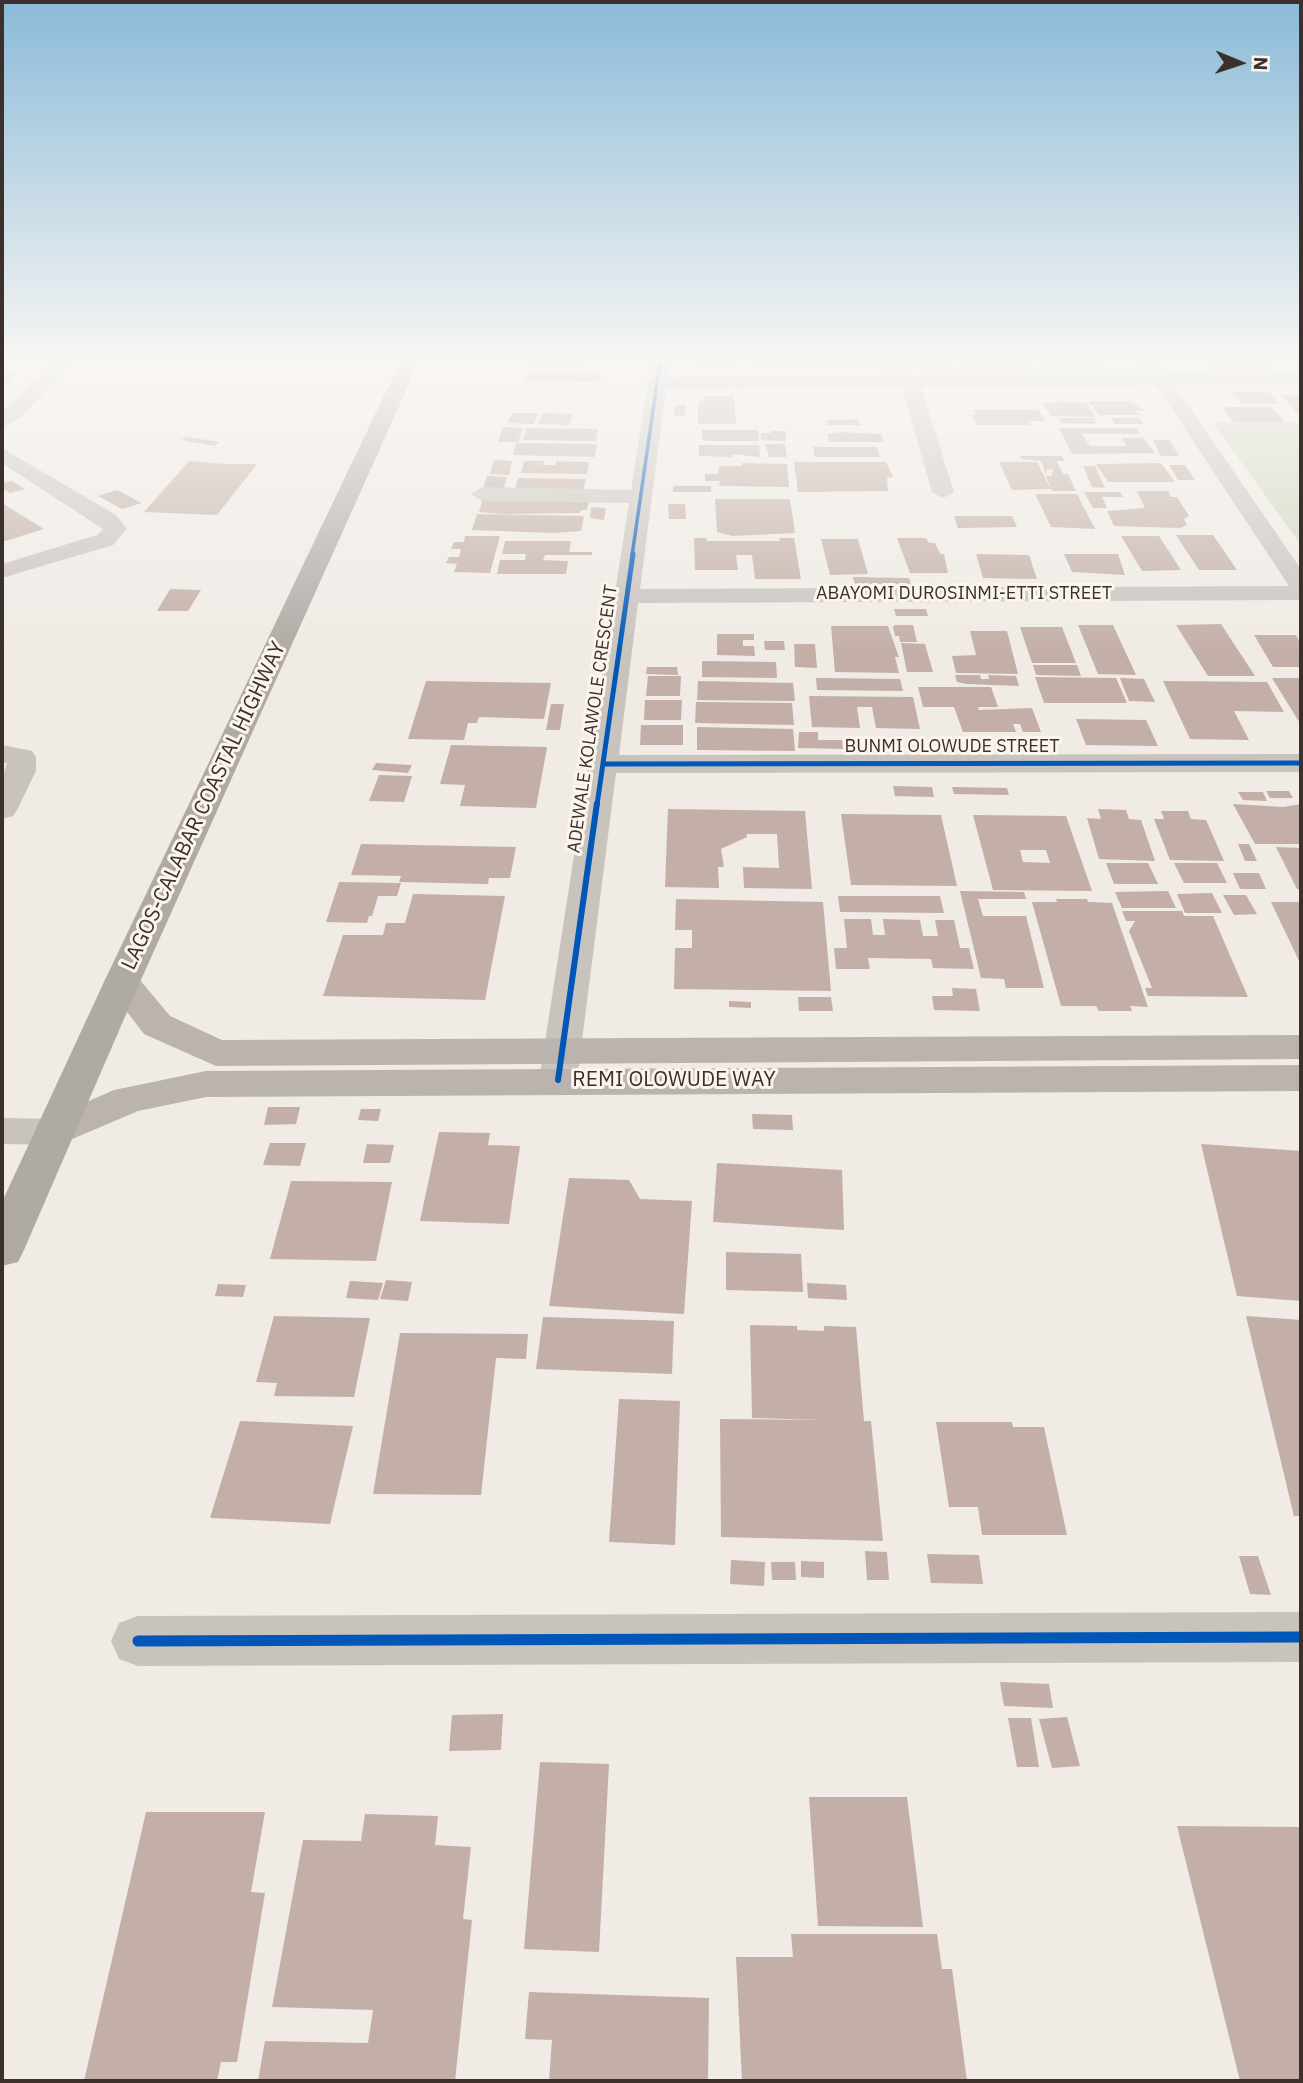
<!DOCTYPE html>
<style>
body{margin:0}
#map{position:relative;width:1303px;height:2083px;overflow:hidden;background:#f0ebe5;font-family:"IBM Plex Sans",sans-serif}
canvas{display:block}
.frame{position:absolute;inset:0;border:4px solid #3b302b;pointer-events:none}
.north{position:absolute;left:1205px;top:28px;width:70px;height:70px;-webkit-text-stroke:5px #fbf5ee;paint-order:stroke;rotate:92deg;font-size:19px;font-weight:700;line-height:28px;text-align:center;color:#3b302b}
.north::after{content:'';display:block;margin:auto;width:24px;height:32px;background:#3b302b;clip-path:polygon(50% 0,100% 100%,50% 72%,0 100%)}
</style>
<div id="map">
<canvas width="1303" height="2083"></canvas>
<div class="frame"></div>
<div class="north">N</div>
</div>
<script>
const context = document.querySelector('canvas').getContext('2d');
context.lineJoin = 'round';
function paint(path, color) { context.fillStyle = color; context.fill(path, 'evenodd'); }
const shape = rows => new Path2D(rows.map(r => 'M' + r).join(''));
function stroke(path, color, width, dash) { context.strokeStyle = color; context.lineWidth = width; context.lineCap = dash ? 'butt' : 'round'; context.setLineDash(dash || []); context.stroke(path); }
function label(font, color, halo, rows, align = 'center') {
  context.font = font + ' "IBM Plex Sans",sans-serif'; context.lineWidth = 6; context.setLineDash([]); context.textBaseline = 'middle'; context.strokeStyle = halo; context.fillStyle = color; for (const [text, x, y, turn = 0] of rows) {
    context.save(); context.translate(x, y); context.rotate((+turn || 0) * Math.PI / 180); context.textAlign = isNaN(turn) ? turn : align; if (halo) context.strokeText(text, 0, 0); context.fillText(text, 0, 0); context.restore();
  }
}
paint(shape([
 [1301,422,1301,545,1213,423]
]), '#d1d6bf');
paint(shape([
 [526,362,585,362,582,368,525,366],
 [700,362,737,362,738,369,700,369],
 [749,362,786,362,788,369,750,369],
 [796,362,830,362,832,369,797,369],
 [836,362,871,362,873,369,838,369],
 [875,362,909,362,912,370,878,370],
 [915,362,950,362,954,371,918,370],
 [961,362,992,362,995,370,964,370],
 [1026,362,1031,370,996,369,994,363],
 [1039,362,1104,362,1107,367,1041,367],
 [1121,362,1159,362,1161,365,1139,369,1137,365],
 [1207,362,1263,362,1272,370,1216,372],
 [2,369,19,371,7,383,2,383],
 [559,370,559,372,602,371,599,382,524,381,528,371],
 [1268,391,1280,404,1243,404,1231,392],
 [1281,395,1301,395,1301,414,1298,414],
 [705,396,734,396,736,424,698,424,698,401,705,401],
 [1056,401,1087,403,1095,417,1051,416,1043,403,1057,403],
 [1088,401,1129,401,1146,411,1136,411,1140,415,1099,415],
 [675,405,686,405,685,416,674,416],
 [1221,407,1271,407,1285,422,1234,422],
 [974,410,1039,410,1045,421,1028,421,1030,425,976,425,972,415,976,415],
 [512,413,538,413,534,424,507,423],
 [543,413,573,414,569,425,538,424],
 [1058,418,1094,418,1097,424,1061,423],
 [1111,418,1140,418,1143,424,1115,424],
 [858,419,860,425,828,425,827,420],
 [503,427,523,428,518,442,498,442],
 [527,428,598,429,596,441,523,440],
 [1059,428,1136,428,1140,434,1082,434,1090,446,1127,446,1121,438,1144,438,1155,453,1072,454],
 [702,430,758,430,759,441,706,441,702,439],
 [771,431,786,431,786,441,761,440,761,433,771,433],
 [840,432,881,434,884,442,829,442,827,434],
 [187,437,220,442,214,446,181,440],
 [1153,440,1170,440,1179,456,1161,456],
 [516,443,597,444,595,457,513,455],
 [765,444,785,444,787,457,769,457],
 [699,445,759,445,760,457,732,454,732,457,699,456],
 [813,447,877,447,880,457,815,457],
 [1020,456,1062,456,1065,461,1057,461,1063,474,1068,474,1076,491,1052,491,1046,476,1052,476,1053,469,1047,470,1046,475,1041,461,1021,459],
 [494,460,512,461,509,475,490,474],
 [189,461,226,464,257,464,217,515,144,512],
 [524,461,544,461,543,465,556,465,556,461,589,462,587,474,521,473],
 [794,462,886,462,893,477,887,478,888,491,798,492],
 [999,462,1037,462,1051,489,1012,490],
 [742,463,787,464,789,487,719,486,720,481,705,481,705,474,718,474,719,466,742,466],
 [1161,463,1175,482,1108,482,1096,464],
 [1169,465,1185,465,1195,480,1178,480],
 [1083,466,1095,466,1105,488,1092,487],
 [487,476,507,477,503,491,482,491],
 [518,478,586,479,583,492,514,491],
 [12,481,25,489,10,493,2,488,2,483],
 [673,486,711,486,711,492,673,492],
 [117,490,142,503,122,509,98,496],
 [1137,491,1168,491,1171,497,1177,497,1189,516,1184,519,1187,525,1180,528,1114,526,1107,511,1145,508],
 [1084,492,1120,492,1123,497,1102,497,1107,508,1093,508],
 [1035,494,1077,494,1095,529,1051,527],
 [483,499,589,501,587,510,581,510,580,513,502,514,479,512],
 [715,499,790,499,795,533,732,536,717,532],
 [2,503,44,529,2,542],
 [668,504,685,504,686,519,669,519],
 [591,507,606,508,604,520,590,518],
 [477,514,584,516,581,531,554,533,472,530],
 [954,516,1012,516,1017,527,958,528],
 [1176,535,1213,535,1237,570,1199,570],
 [465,536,500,536,490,573,454,572,457,564,446,563,449,557,459,557,461,549,451,549,454,542,464,542],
 [1121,536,1159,536,1181,570,1142,571],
 [694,538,706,538,707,541,780,541,779,538,794,538,801,579,755,579,752,555,736,555,738,570,695,570],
 [897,538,926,538,929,543,935,543,940,554,944,554,948,573,910,573],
 [821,539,858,539,868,574,830,575],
 [505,541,571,541,569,552,592,552,592,555,545,555,543,560,568,561,566,574,497,574,500,560,525,560,526,554,502,554],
 [976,554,1029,555,1037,579,983,578],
 [1064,554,1118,554,1125,575,1072,572],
 [853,577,909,578,911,584,855,584],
 [170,589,201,590,188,611,157,611],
 [894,609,926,609,928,616,896,616],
 [1221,624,1255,676,1208,676,1176,625],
 [895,625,913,625,917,642,900,642,899,636,895,636,893,627],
 [1078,625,1113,625,1136,675,1098,674],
 [831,626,888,626,899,657,895,657,899,673,835,672],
 [1020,627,1062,627,1076,663,1032,663],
 [970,631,1007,631,1018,674,956,673,952,656,976,655],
 [717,634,754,634,754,640,743,640,743,646,754,646,755,656,717,655],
 [1254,635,1296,635,1301,644,1301,667,1273,667],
 [764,641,784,641,785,650,765,650],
 [901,643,925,644,933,672,907,672],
 [794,644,815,644,817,668,795,667],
 [702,661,776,662,777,678,702,677],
 [1033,665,1077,665,1081,676,1036,675],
 [647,667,677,667,678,675,646,674],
 [955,675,980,675,981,679,989,679,988,675,1016,676,1019,686,967,684,957,682],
 [648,676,681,676,680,696,646,696],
 [1035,677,1116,678,1127,703,1044,703],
 [816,678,900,679,903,691,817,690],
 [1120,678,1144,679,1155,702,1129,701],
 [1272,678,1301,678,1301,725],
 [426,681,551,683,544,719,479,717,477,723,468,723,464,740,408,739],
 [698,681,793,683,795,701,697,700],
 [1163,681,1267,682,1284,712,1234,711,1249,740,1190,739],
 [918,687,991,687,998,707,978,707,979,710,1032,708,1041,732,1023,732,1020,724,1013,724,1016,732,963,732,954,707,923,707],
 [809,696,913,697,920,729,876,728,872,707,857,707,860,728,812,727],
 [645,700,682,700,681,720,644,720],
 [696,702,792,703,794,725,695,723],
 [551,704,564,704,560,730,546,730],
 [1076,719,1146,720,1158,746,1086,745],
 [641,725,683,725,683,745,640,745],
 [697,727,793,729,795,751,697,750],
 [799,732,818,732,818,740,842,740,843,749,798,748],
 [1030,739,1046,739,1050,749,1034,749],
 [867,741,893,742,895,749,868,749],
 [451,745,547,747,536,808,460,806,465,785,440,784],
 [376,763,412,765,408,773,372,770],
 [379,775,412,776,404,802,369,801],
 [893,786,932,787,934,797,895,796],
 [952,787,1007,788,1009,795,954,794],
 [1266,791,1289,791,1293,798,1270,798],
 [1238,792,1263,792,1267,801,1243,800],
 [1233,804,1283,807,1301,804,1301,844,1255,844],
 [668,809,805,811,812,889,744,888,743,867,779,868,777,834,747,834,747,837,721,849,724,867,718,867,719,888,665,887],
 [1098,809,1126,810,1129,819,1141,820,1155,861,1099,859,1087,818,1101,819],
 [1161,811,1188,811,1191,819,1206,820,1224,861,1170,860,1154,819,1164,819],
 [841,814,941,815,957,886,851,885],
 [973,815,1066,816,1092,891,993,890],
 [1020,850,1046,850,1050,863,1023,862],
 [361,844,516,847,510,878,489,878,488,884,399,882,401,876,351,875],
 [1238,844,1249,844,1257,861,1245,861],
 [1276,847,1301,848,1301,890,1297,889],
 [1106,863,1148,863,1158,884,1114,884],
 [1174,863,1217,863,1227,883,1184,883],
 [1233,873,1259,873,1266,889,1240,889],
 [339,882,401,883,397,896,378,896,372,916,369,916,367,923,326,922],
 [960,891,1024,892,1026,899,978,899,983,916,1026,916,1044,988,1006,988,1004,979,981,978],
 [1168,891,1176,908,1122,908,1115,892],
 [1212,893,1222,913,1185,913,1177,894],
 [413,894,505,896,485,1000,323,996,343,935,383,935,386,923,405,923],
 [1223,895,1246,895,1257,914,1234,915],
 [838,896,940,896,944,913,840,912],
 [676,899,823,902,831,991,674,989,675,948,692,948,692,930,675,930],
 [1056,899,1087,899,1088,902,1112,903,1148,1007,1130,1006,1132,1011,1099,1011,1096,1006,1061,1006,1032,902,1057,902],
 [1271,902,1301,902,1301,965],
 [1122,911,1182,911,1184,916,1213,916,1248,997,1148,996,1145,988,1152,988,1129,931,1135,921,1126,921],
 [844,919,871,919,873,935,885,935,883,919,920,920,923,936,938,936,935,920,954,920,960,948,969,948,974,969,933,968,931,959,868,958,870,969,836,969,834,948,847,948],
 [952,988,976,989,980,1011,934,1010,932,996,953,996],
 [798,997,831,997,833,1011,799,1011],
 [729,1001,751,1002,751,1008,729,1007],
 [268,1107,300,1107,296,1124,264,1125],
 [361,1109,381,1109,378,1121,358,1120],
 [752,1114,792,1115,793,1130,753,1129],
 [439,1132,490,1133,488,1145,520,1146,509,1224,420,1221],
 [270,1143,306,1143,300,1166,263,1165],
 [367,1144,394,1145,390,1163,363,1163],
 [1201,1144,1301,1151,1301,1301,1237,1296],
 [717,1163,842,1170,844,1230,713,1222],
 [569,1178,629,1180,640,1199,692,1201,684,1314,549,1306],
 [291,1181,392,1182,376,1261,270,1259],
 [726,1252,801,1254,803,1292,726,1290],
 [386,1280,412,1282,408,1301,380,1299],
 [350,1281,383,1283,378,1300,346,1298],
 [807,1283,846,1285,847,1300,808,1298],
 [218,1284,246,1285,243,1297,215,1296],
 [274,1316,370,1318,354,1397,274,1396,277,1383,256,1382],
 [1246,1316,1301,1320,1301,1516,1294,1516],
 [543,1317,674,1321,672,1374,536,1369],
 [750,1325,797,1326,797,1330,824,1331,824,1326,856,1327,864,1421,871,1421,883,1541,721,1537,720,1419,825,1420,752,1418],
 [400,1333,528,1334,526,1359,496,1358,481,1495,373,1494],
 [619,1399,680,1401,675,1545,609,1542],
 [240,1421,353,1426,330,1524,210,1518],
 [936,1422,1012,1422,1013,1427,1044,1427,1067,1535,982,1535,978,1507,949,1507],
 [865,1551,887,1552,889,1580,867,1580],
 [927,1554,979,1555,983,1584,931,1583],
 [1239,1556,1258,1556,1271,1595,1250,1594],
 [731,1560,765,1562,764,1586,730,1584],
 [801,1561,824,1562,824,1578,801,1577],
 [771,1562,795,1562,796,1580,772,1580],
 [1000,1682,1049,1684,1053,1708,1004,1706],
 [503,1714,501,1750,449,1751,452,1715],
 [1067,1717,1080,1766,1052,1768,1039,1719],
 [1008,1718,1031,1718,1039,1767,1017,1767],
 [540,1762,609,1764,599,1952,524,1949],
 [809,1797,907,1797,923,1927,818,1926],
 [146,1812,265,1812,251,1892,265,1893,237,2062,221,2062,217,2081,84,2081],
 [365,1814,438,1816,435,1845,471,1847,463,1919,472,1920,455,2081,258,2081,265,2041,368,2043,373,2010,272,2007,303,1840,361,1841],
 [1177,1826,1301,1827,1301,2081,1240,2081],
 [791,1934,937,1934,942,1969,952,1969,967,2081,742,2081,736,1957,793,1957],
 [529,1992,709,1998,708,2081,549,2081,552,2040,525,2039]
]), '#c3afa7');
paint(shape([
 [52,362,71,362,22,417,2,428,2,413,52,362],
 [651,362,669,362,667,377,1301,373,1301,384,1174,385,1301,569,1301,600,638,603,619,755,1301,754,1301,772,616,773,577,1080,571,1089,558,1093,545,1089,539,1080,629,503,482,501,471,494,482,487,631,490,651,362],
 [1156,385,1289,586,640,589,666,389,902,387,932,492,943,498,954,492,921,387,1156,385],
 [2,448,116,515,127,529,113,545,2,578,2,564,97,535,103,529,2,463,2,448],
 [2,745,32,751,36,757,36,771,17,810,13,816,2,819,2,780,7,763,2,763,2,745],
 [2,1118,56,1119,70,1122,76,1132,70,1142,56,1145,2,1144,2,1118],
 [1301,1612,1301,1662,138,1666,119,1659,111,1641,119,1623,138,1616,1301,1612]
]), '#c9c3be');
paint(shape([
 [122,971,135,974,170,1016,222,1040,1301,1035,1301,1059,216,1066,144,1034,104,982,109,974,122,971],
 [1301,1065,1301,1091,206,1097,138,1111,56,1146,41,1142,35,1132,41,1122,114,1090,206,1071,1301,1065]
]), '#bab3ae');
paint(shape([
 [400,362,419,362,140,982,24,1250,18,1262,2,1266,2,1202,104,982,400,362]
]), '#afaaa4');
stroke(shape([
 [632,556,660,362]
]), '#0057b8', 3.5);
stroke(shape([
 [603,764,1301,763],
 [597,805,633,554]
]), '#0057b8', 5);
stroke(shape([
 [558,1080,597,803]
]), '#0057b8', 6);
stroke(shape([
 [138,1641,1301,1637]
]), '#0057b8', 11);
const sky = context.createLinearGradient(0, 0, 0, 654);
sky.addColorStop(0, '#8bbad8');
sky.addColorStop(0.55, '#f8f6f3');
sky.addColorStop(1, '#f8f6f300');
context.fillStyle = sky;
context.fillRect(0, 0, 1303, 654);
label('18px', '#3b302b', '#fbf5ee', [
 ["ABAYOMI DUROSINMI-ETTI STREET",964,594],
 ["ADEWALE KOLAWOLE CRESCENT",593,719,-82],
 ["BUNMI OLOWUDE STREET",952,747]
]);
label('21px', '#3b302b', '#fbf5ee', [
 ["LAGOS-CALABAR COASTAL HIGHWAY",204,806,-65],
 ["REMI OLOWUDE WAY",674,1080]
]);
</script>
